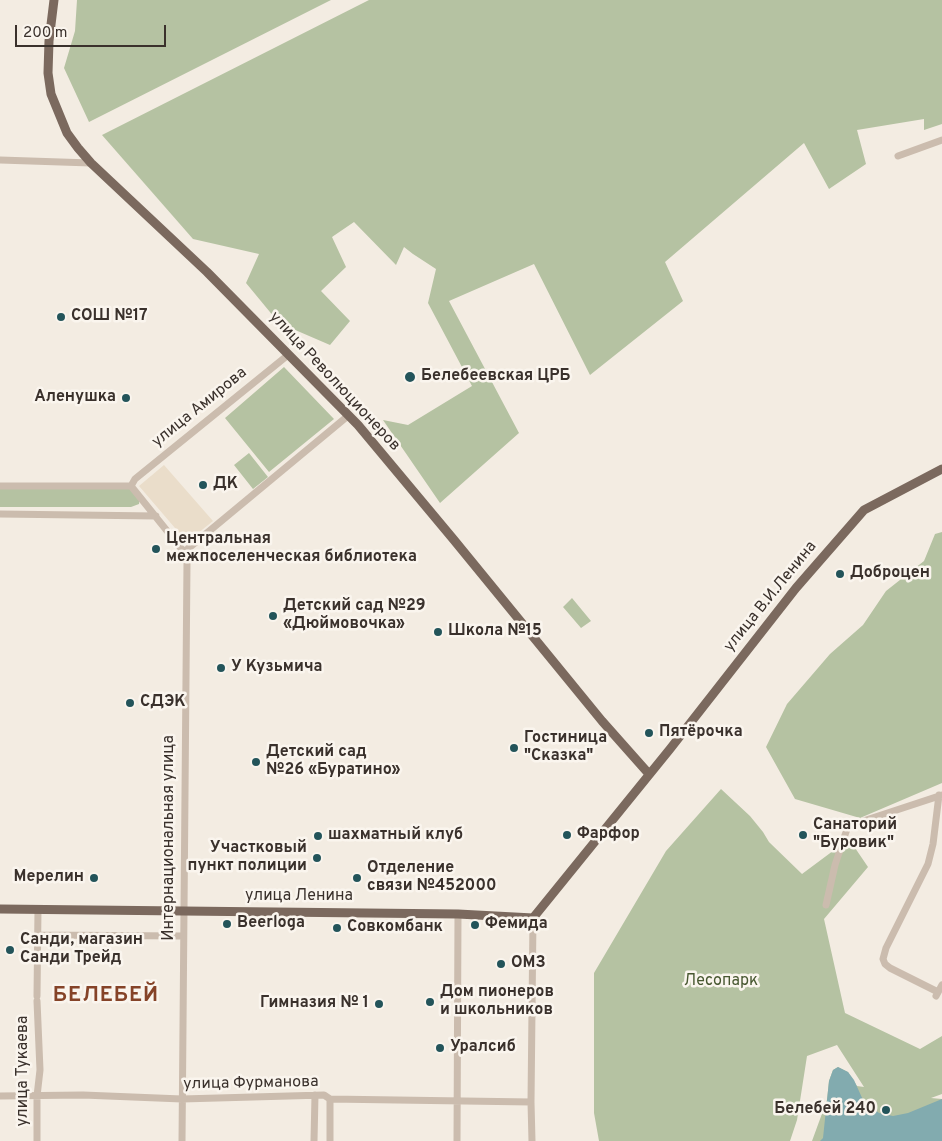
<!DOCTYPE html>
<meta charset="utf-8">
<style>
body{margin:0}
#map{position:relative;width:942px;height:1141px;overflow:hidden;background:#f3ece2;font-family:Overpass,sans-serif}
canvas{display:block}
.scale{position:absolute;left:15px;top:25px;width:151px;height:22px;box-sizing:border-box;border:2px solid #3a312c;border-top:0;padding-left:6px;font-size:15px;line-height:18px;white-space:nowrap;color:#3a312c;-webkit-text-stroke:4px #faf5ee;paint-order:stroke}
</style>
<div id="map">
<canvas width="942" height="1141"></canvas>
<div class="scale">200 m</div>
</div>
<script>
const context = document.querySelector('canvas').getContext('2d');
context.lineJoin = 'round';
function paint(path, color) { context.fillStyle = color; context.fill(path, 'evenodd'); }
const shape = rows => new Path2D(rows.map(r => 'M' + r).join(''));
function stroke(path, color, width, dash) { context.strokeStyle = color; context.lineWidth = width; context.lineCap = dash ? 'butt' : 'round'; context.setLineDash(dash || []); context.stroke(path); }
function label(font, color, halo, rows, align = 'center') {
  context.font = font + ' Overpass,sans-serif'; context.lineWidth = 5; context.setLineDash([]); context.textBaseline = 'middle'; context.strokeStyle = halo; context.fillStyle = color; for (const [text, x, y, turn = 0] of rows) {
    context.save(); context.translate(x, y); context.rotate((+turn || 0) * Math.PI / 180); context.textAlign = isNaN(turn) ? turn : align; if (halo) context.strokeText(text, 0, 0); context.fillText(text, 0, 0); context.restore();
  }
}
paint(shape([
 [77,0,331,0,89,122,64,68,75,31],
 [369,0,942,0,942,124,924,130,924,119,857,130,866,164,829,189,804,143,665,262,683,301,590,375,534,264,449,301,519,433,440,503,383,420,408,425,472,386,428,303,436,269,413,254,404,247,396,265,354,222,332,237,346,267,321,291,350,321,330,345,279,323,246,283,259,254,193,239,102,135],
 [284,367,334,419,269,472,225,418],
 [249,453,268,477,253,489,234,465],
 [0,489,132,489,140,496,139,504,131,507,0,507],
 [942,532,942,783,860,818,795,799,766,747,787,704,830,654,863,625,886,591,924,561,935,534],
 [572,598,591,621,581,628,563,607],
 [721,789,750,816,763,832,769,842,802,874,849,839,868,867,824,919,845,1013,920,1049,942,1036,942,1094,931,1098,942,1099,942,1141,812,1141,827,1100,829,1081,833,1070,838,1067,848,1072,857,1086,864,1087,837,1045,807,1056,797,1120,790,1141,599,1141,594,1113,594,973,666,851]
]), '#b5c2a2');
paint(shape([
 [164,465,213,521,187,542,139,486]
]), '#eaddca');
paint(shape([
 [838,1067,848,1072,854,1080,863,1100,879,1113,893,1116,908,1113,942,1099,942,1141,820,1141,823,1138,829,1081,833,1070]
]), '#82abaf');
stroke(shape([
 [898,156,942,140],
 [0,160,91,163],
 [0,486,131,486],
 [131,486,184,552,187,562,182,1141],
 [131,486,135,479,288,355],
 [0,514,156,516],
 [184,552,349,415],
 [826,905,835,865,848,826,942,795],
 [38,935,183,936],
 [938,992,890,968,885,964,883,959,886,948,928,864,933,844,939,795],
 [37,996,38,909],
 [936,996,942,985],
 [37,1001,40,1070,37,1096,37,1141],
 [0,1096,83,1095,182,1099,324,1095,330,1099,531,1102],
 [314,1141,315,1095],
 [330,1141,330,1099],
 [457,1141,458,914],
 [532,1141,531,1102,533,918]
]), '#cbbcae', 7);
stroke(shape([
 [54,0,49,41,48,73,51,94,60,116,67,133,78,148,91,163,207,272,358,425,454,540,602,721,649,774],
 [0,909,458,914,533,918,670,749,796,588,864,510,942,469]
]), '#7b695e', 9);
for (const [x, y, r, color] of [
 [61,317,5,"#23545a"],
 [410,377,6,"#23545a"],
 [126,398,5,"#23545a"],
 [203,485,5,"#23545a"],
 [156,549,5,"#23545a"],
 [840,574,5,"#23545a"],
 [273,616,5,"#23545a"],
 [438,632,5,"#23545a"],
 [221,668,5,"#23545a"],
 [130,703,5,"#23545a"],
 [649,733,5,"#23545a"],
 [514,748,5,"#23545a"],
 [256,762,5,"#23545a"],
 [567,835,5,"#23545a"],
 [803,835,5,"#23545a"],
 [318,836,5,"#23545a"],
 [317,858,5,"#23545a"],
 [94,878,5,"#23545a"],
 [357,878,5,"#23545a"],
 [227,924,5,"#23545a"],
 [475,925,5,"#23545a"],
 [337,928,5,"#23545a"],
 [10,950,5,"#23545a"],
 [501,964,5,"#23545a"],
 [430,1002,5,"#23545a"],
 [379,1004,5,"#23545a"],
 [440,1048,5,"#23545a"],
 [886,1110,5,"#23545a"]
]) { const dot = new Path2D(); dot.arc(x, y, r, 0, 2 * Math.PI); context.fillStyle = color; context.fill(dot); stroke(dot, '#faf5ee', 2); }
label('bold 16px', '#3a312c', '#faf5ee', [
 ["СОШ №17",71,317],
 ["Белебеевская ЦРБ",421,377],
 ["Аленушка",116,398,"right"],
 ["ДК",213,485],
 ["Центральная",166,540],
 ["межпоселенческая библиотека",166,558],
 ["Доброцен",850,574],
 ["Детский сад №29",283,607],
 ["«Дюймовочка»",283,625],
 ["Школа №15",448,632],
 ["У Кузьмича",231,668],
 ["СДЭК",140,703],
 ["Пятёрочка",659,733],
 ["Гостиница",524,739],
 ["\"Сказка\"",524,757],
 ["Детский сад",266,753],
 ["№26 «Буратино»",266,771],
 ["Санаторий",813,826],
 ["\"Буровик\"",813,844],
 ["Фарфор",577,835],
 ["шахматный клуб",328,836],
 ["Участковый",307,849,"right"],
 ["пункт полиции",307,867,"right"],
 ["Отделение",367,869],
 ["связи №452000",367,887],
 ["Мерелин",84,878,"right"],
 ["Beerloga",237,924],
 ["Фемида",485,925],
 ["Совкомбанк",347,928],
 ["Санди, магазин",20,941],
 ["Санди Трейд",20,959],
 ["ОМЗ",511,964],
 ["Дом пионеров",440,993],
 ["и школьников",440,1011],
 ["Гимназия № 1",369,1004,"right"],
 ["Уралсиб",450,1048],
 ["Белебей 240",876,1110,"right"]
], 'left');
label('16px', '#3a312c', '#faf5ee', [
 ["улица Революционеров",334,382,47],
 ["улица Амирова",200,408,-39],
 ["улица В.И.Ленина",771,597,-51],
 ["Интернациональная улица",170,838,-90],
 ["улица Ленина",299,897],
 ["улица Тукаева",24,1071,-90],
 ["улица Фурманова",251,1084,-1]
]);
label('16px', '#475730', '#faf5ee', [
 ["Лесопарк",721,982]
]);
context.letterSpacing = '1px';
label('bold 21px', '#854328', '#faf5ee', [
 ["БЕЛЕБЕЙ",106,997]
]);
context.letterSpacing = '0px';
</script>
